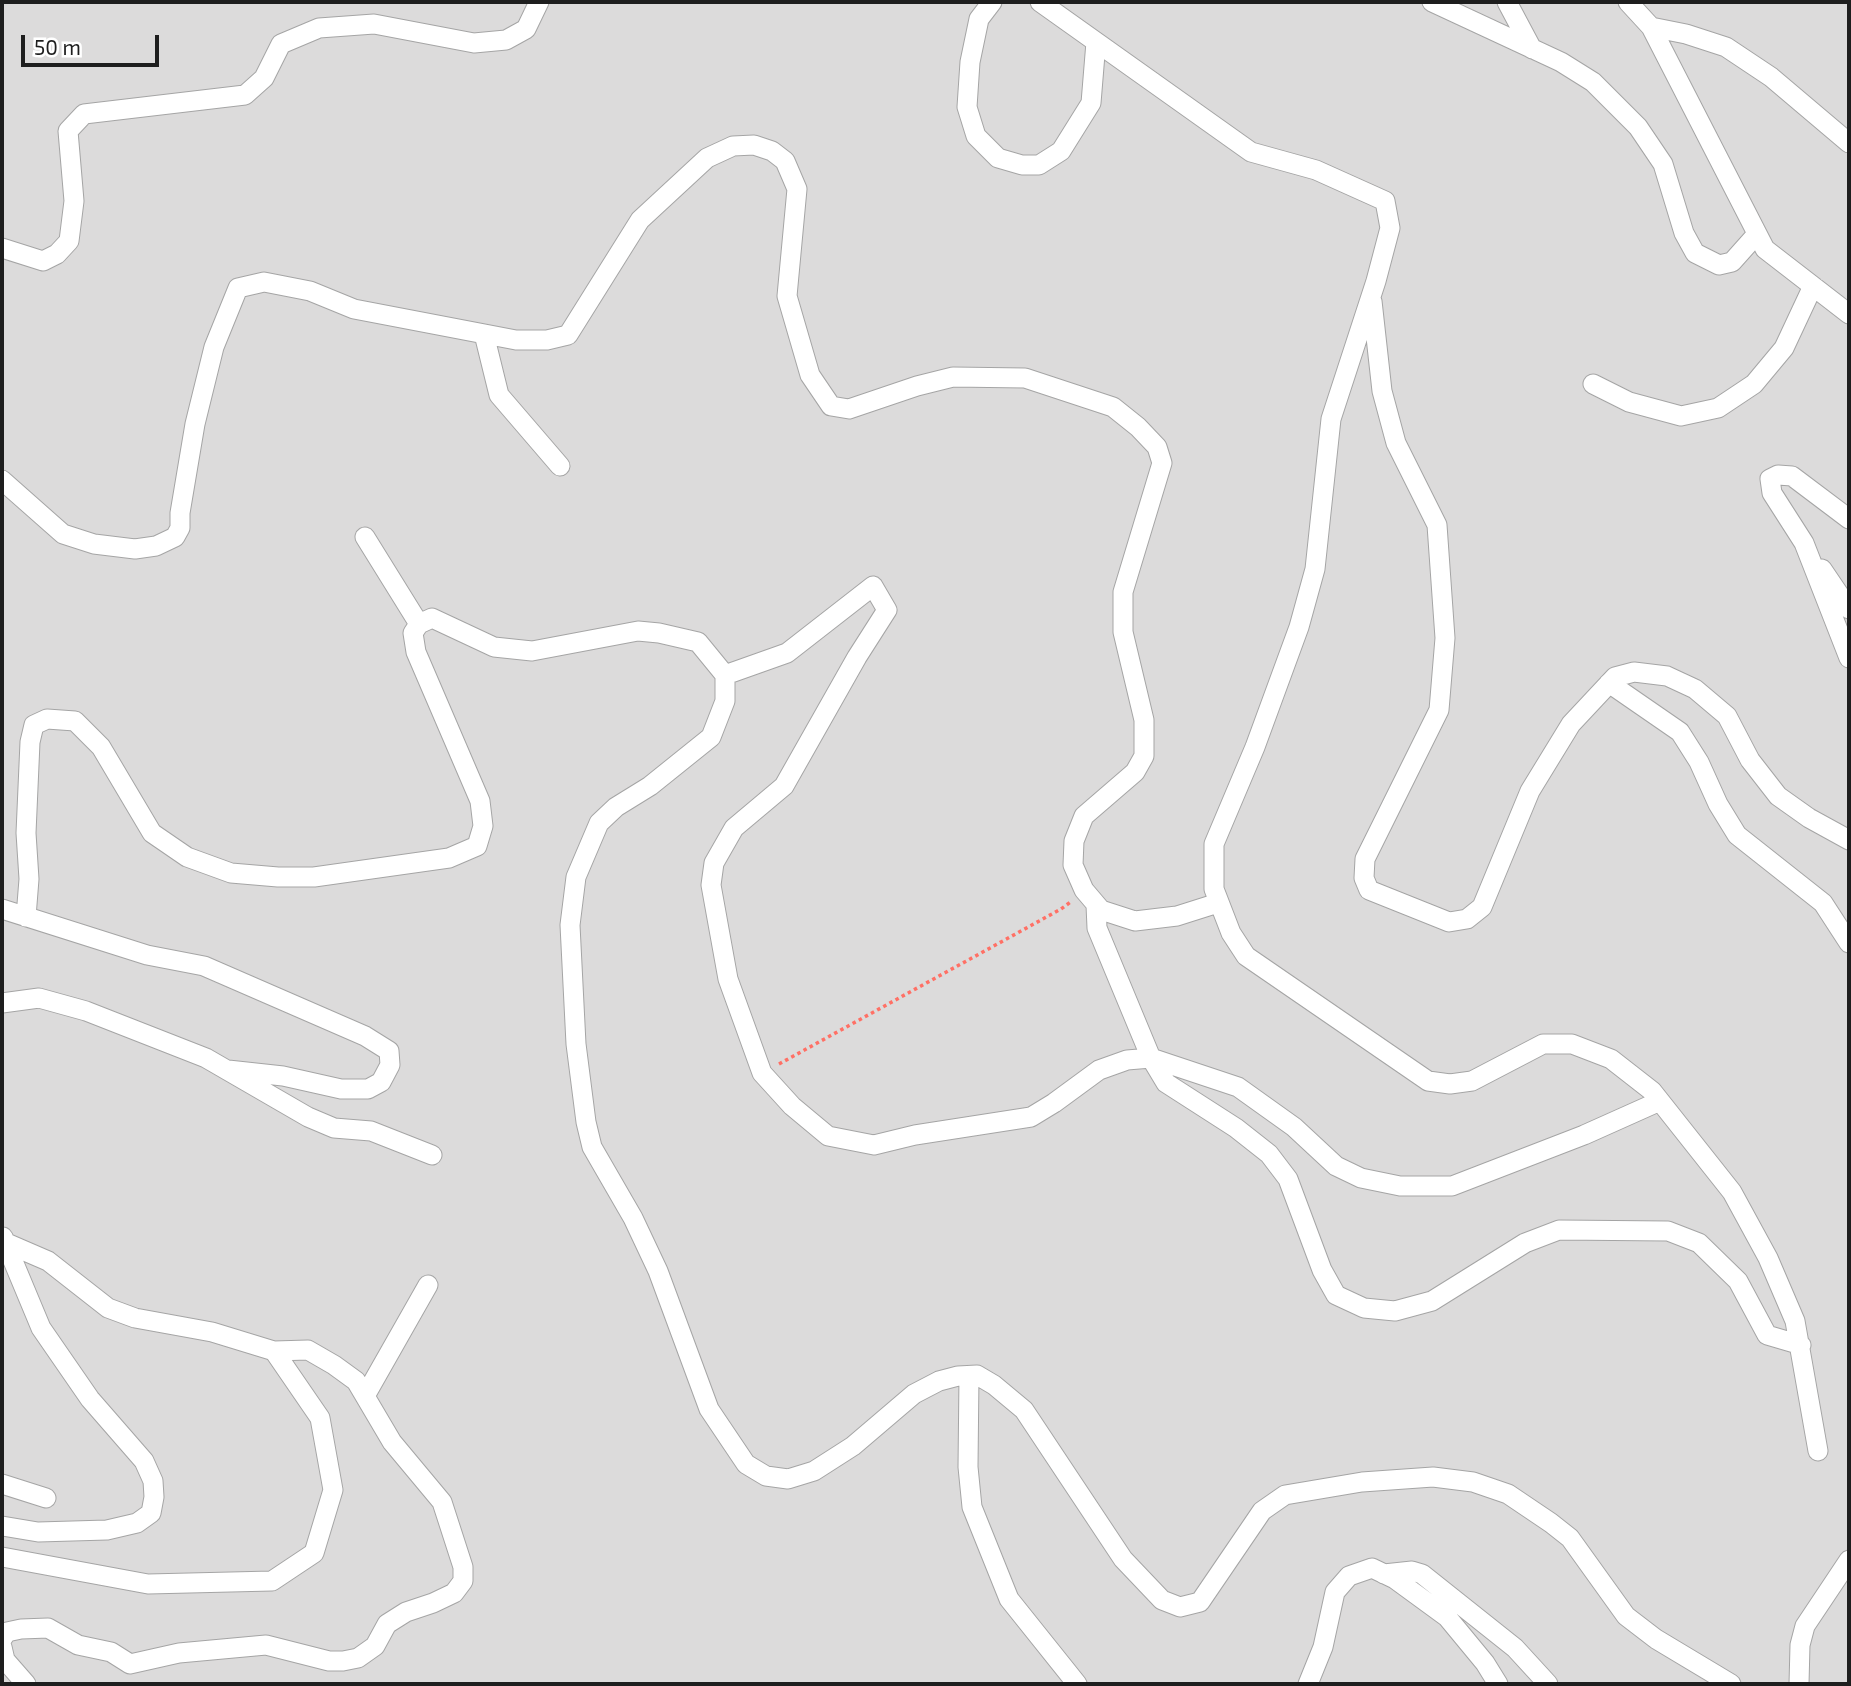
<!DOCTYPE html>
<style>
body{margin:0}
#map{position:relative;width:1851px;height:1686px;overflow:hidden;background:#f0ebe3;font-family:"Exo 2",sans-serif}
canvas{display:block}
.frame{position:absolute;inset:0;border:4px solid #1e1e1e;pointer-events:none}
.scale{position:absolute;left:21px;top:35px;width:138px;height:32px;box-sizing:border-box;border:4px solid #1e1e1e;border-top:0;padding-left:9px;font-size:21px;line-height:24px;white-space:nowrap;color:#1e1e1e;-webkit-text-stroke:5px #fff;paint-order:stroke}
</style>
<div id="map">
<canvas width="1851" height="1686"></canvas>
<div class="frame"></div>
<div class="scale">50 m</div>
</div>
<script>
const context = document.querySelector('canvas').getContext('2d');
context.lineJoin = 'round';
function paint(path, color) { context.fillStyle = color; context.fill(path, 'evenodd'); }
const shape = rows => new Path2D(rows.map(r => 'M' + r).join(''));
function stroke(path, color, width, dash) { context.strokeStyle = color; context.lineWidth = width; context.lineCap = dash ? 'butt' : 'round'; context.setLineDash(dash || []); context.stroke(path); }
paint(shape([
 [2,2,1849,2,1849,1684,2,1684]
]), '#dcdbdb');
const minor = shape([
 [992,2,979,19,970,62,967,107,976,136,998,158,1022,165,1039,165,1061,151,1091,103,1096,42],
 [1040,2,1251,152,1316,170,1385,201,1390,228,1376,281,1331,419,1315,569,1299,627,1255,747,1214,844,1214,889,1231,933,1246,956,1428,1081,1450,1084,1472,1081,1543,1044,1572,1044,1611,1059,1652,1091,1732,1192,1768,1258,1795,1321,1818,1451],
 [1432,2,1561,62,1593,82,1638,127,1663,164,1684,233,1695,253,1719,265,1732,262,1757,234],
 [1507,2,1532,49],
 [1628,2,1651,27,1765,249,1849,314],
 [1651,27,1686,34,1726,47,1771,77,1849,143],
 [2,248,43,261,57,254,69,241,74,201,68,131,84,114,245,95,264,78,281,44,319,28,374,24,474,43,506,40,526,29,539,2],
 [1372,301,1382,391,1396,443,1437,525,1445,638,1439,710,1365,859,1364,878,1369,890,1449,922,1467,919,1482,907,1530,791,1571,724,1615,677,1634,672,1667,676,1695,689,1727,716,1750,760,1778,796,1809,818,1849,840],
 [484,334,499,395,560,466],
 [1593,384,1629,402,1681,416,1718,408,1754,384,1784,348,1813,286],
 [2,480,63,534,94,544,135,549,156,546,175,537,180,528,180,513,195,424,214,347,238,288,264,282,310,291,354,309,516,340,547,340,568,335,640,220,707,158,733,146,754,145,772,151,785,161,797,189,787,296,810,375,831,406,849,409,917,386,953,377,1025,378,1113,407,1138,427,1157,447,1162,463,1123,592,1123,632,1144,720,1144,756,1135,772,1084,816,1074,841,1073,865,1084,890,1101,910,1135,921,1177,916,1218,903],
 [1849,519,1792,476,1778,475,1770,479,1772,493,1804,543,1849,658],
 [365,537,419,624],
 [1822,569,1849,609],
 [725,675,787,653,873,586,887,610,857,657,784,786,734,828,714,863,711,885,728,979,762,1073,792,1106,828,1136,874,1145,915,1135,1031,1117,1054,1103,1099,1070,1127,1060,1151,1058,1238,1087,1294,1127,1336,1166,1361,1178,1400,1186,1452,1186,1584,1135,1660,1101],
 [1609,683,1680,732,1699,762,1718,804,1737,835,1823,903,1849,943],
 [1096,905,1097,928,1151,1058,1166,1083,1236,1128,1269,1154,1288,1179,1322,1270,1336,1295,1364,1308,1395,1311,1432,1301,1525,1243,1559,1230,1668,1231,1699,1243,1738,1281,1767,1335,1801,1345],
 [2,909,147,955,204,966,365,1036,389,1051,390,1065,381,1082,368,1089,341,1089,283,1076,228,1070],
 [26,917,29,879,26,833,30,742,34,725,47,719,75,721,101,747,152,833,187,857,231,873,278,877,314,877,449,858,477,846,483,826,480,801,416,652,413,633,419,624,432,618,494,647,532,651,638,631,659,633,698,642,725,675,725,701,711,737,650,786,616,807,599,823,576,877,570,925,576,1044,586,1122,592,1147,633,1218,658,1271,709,1409,746,1464,766,1476,788,1479,814,1471,853,1446,914,1394,939,1381,958,1376,977,1375,994,1385,1024,1410,1123,1559,1162,1600,1180,1607,1200,1602,1262,1511,1285,1495,1362,1482,1433,1477,1473,1482,1508,1494,1551,1523,1570,1538,1626,1616,1656,1639,1731,1684],
 [2,1003,39,998,86,1011,206,1058,308,1117,334,1128,371,1131,432,1155],
 [969,1376,968,1467,972,1507,1009,1599,1077,1684],
 [365,1396,428,1285],
 [2,1484,46,1498],
 [2,1526,38,1532,107,1530,137,1523,151,1513,154,1497,153,1481,144,1461,90,1399,41,1328,3,1237],
 [2,1557,148,1584,272,1581,314,1553,333,1490,320,1418,274,1351],
 [1384,1574,1412,1571,1422,1574,1515,1648,1548,1684],
 [2,1639,7,1632,21,1629,48,1628,78,1645,111,1652,130,1664,179,1653,266,1645,329,1661,343,1661,358,1658,375,1646,387,1624,406,1612,433,1603,454,1593,463,1581,463,1567,442,1502,392,1442,356,1381,334,1365,308,1350,274,1351,212,1332,135,1318,108,1308,48,1261,4,1242],
 [2,1647,5,1660,26,1684],
 [1308,1684,1323,1647,1335,1592,1349,1576,1372,1568,1395,1579,1447,1617,1485,1663,1498,1684],
 [1799,1684,1800,1645,1805,1626,1849,1560]
]);
stroke(minor, '#a5a5a5', 21);
stroke(shape([
 [779,1064,1061,909,1072,901]
]), '#ff7065', 3.5, [3.5, 3.5]);
stroke(minor, '#fff', 19);
</script>
